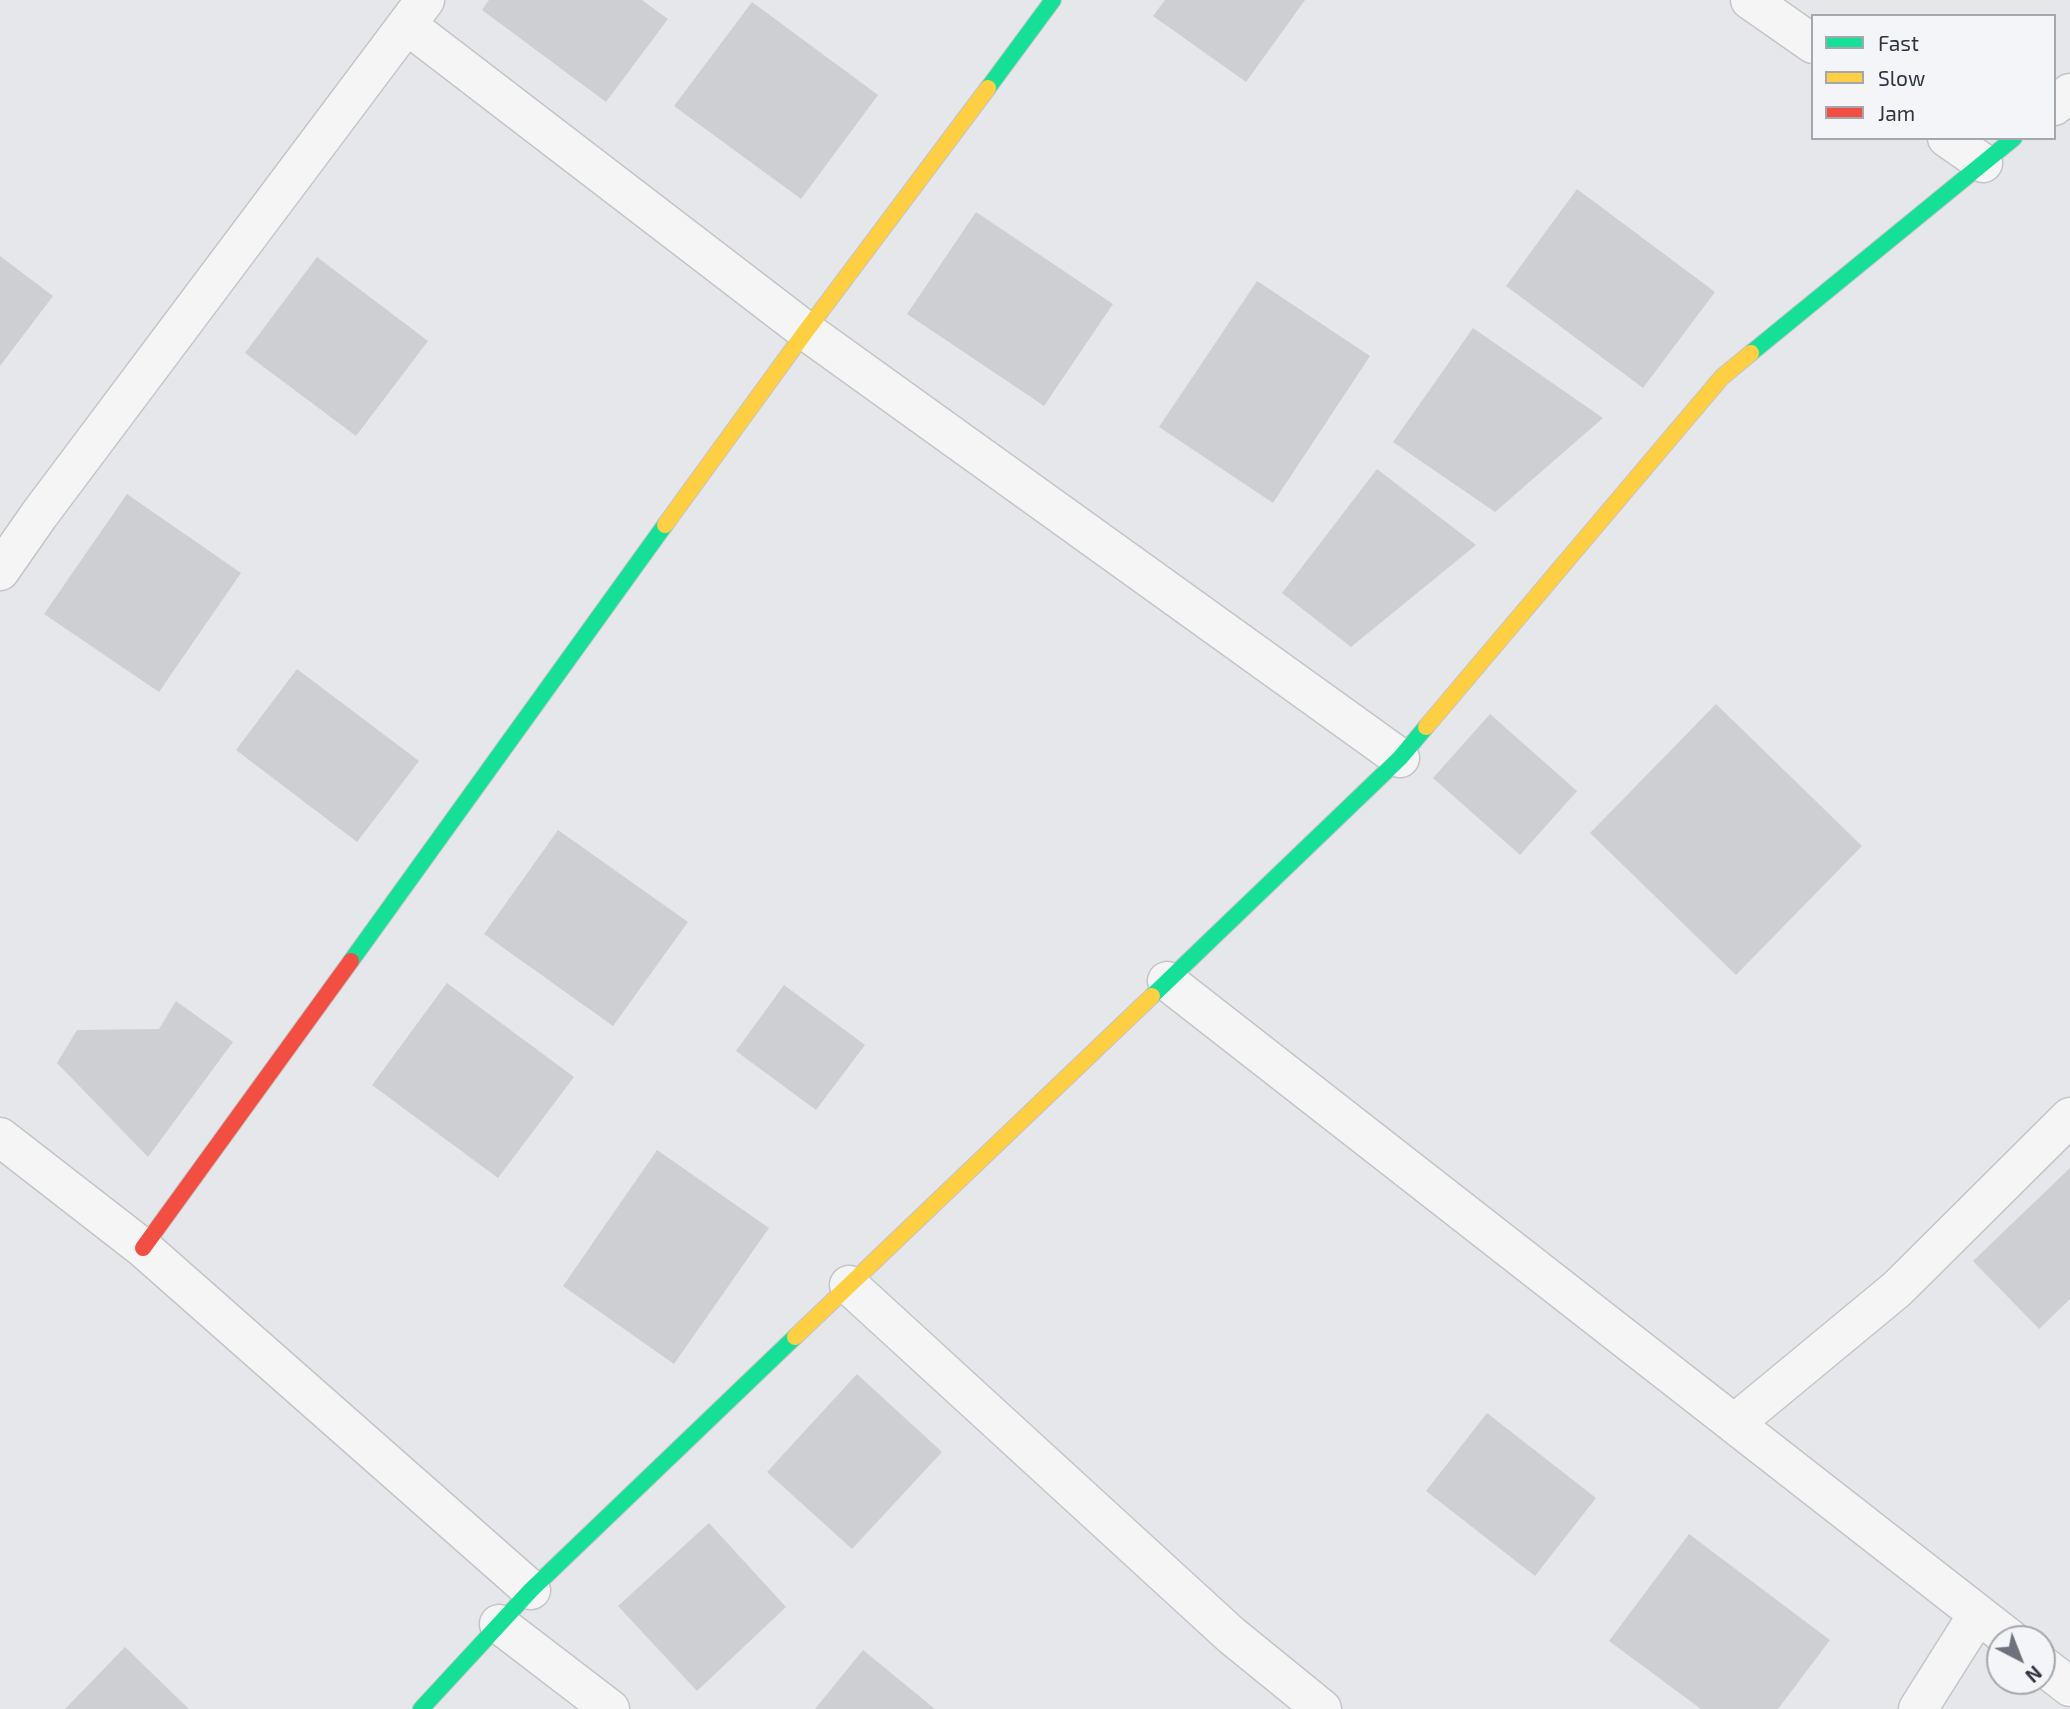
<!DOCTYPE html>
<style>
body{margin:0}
#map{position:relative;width:2070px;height:1709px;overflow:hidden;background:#e5e7ea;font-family:"Exo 2",sans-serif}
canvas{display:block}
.legend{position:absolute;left:1811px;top:14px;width:245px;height:126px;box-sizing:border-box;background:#f4f5f8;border:2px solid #a4a7af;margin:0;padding:9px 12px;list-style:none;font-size:21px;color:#2d3342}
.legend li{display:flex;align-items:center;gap:14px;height:35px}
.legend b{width:35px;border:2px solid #a4a7af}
.north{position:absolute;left:1986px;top:1625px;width:70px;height:70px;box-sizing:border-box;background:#f4f5f8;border:2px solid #a4a7af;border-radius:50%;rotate:138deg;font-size:19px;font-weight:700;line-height:28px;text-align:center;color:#2d3342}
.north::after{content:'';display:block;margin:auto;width:24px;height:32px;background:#6d727d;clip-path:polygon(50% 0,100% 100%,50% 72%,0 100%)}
</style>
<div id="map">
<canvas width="2070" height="1709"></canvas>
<ul class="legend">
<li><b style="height:9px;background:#16e098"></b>Fast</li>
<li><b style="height:9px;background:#ffcf43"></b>Slow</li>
<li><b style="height:9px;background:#f24e42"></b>Jam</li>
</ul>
<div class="north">N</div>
</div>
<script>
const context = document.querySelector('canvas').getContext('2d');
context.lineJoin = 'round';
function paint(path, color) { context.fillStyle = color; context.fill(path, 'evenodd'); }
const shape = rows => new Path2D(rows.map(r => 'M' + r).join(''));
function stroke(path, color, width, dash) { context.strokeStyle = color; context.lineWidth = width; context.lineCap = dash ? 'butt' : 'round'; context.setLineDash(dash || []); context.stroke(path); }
paint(shape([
 [489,0,642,0,668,19,606,102,482,10],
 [1165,0,1305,0,1246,82,1153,16],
 [752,2,878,95,801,199,674,106],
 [1577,189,1715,292,1643,388,1506,286],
 [976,212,1113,304,1044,406,907,314],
 [0,256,53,296,0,366],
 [317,257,428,341,356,436,245,353],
 [1257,281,1370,356,1273,503,1159,427],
 [1473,328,1603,418,1495,512,1393,442],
 [1377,469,1476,545,1351,647,1282,593],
 [127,494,241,573,159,692,44,614],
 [297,669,419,761,357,842,236,750],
 [1716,704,1862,846,1736,975,1590,833],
 [1490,714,1577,791,1520,855,1433,778],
 [558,830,688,922,613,1026,484,934],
 [447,983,574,1077,498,1178,372,1085],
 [784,985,865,1045,816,1110,736,1051],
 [176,1001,233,1042,148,1157,57,1063,77,1030,159,1029],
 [657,1150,769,1228,674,1364,563,1286],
 [2070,1168,2070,1299,2039,1329,1973,1261],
 [857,1374,942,1452,852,1549,767,1472],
 [1487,1413,1596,1498,1535,1576,1426,1491],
 [709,1523,786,1607,697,1691,618,1606],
 [1689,1534,1830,1640,1778,1709,1701,1709,1609,1641],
 [125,1647,189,1709,65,1709],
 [863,1650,935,1709,815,1709]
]), '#cecfd2');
const street = shape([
 [1750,0,1813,44],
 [407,25,806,331,1400,758],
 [2054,106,2070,93],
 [1947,138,1983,163],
 [0,571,39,515,425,0],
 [1167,981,2010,1639],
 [0,1137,143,1248,531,1590],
 [849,1285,1231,1635,1322,1709],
 [1735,1423,1897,1289,2070,1117],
 [499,1624,610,1709],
 [2042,1665,2070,1687],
 [1918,1709,1978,1614]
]);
const fast = shape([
 [988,88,1053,0],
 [1751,353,2014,138],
 [351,961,665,525],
 [1152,996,1400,758,1426,727],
 [421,1709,531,1590,795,1337]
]);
const slow = shape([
 [665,525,806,331,988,88],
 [1426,727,1722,377,1751,353],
 [795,1337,1152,996]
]);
const jam = shape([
 [143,1248,351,961]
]);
stroke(street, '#c3c5c8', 41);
stroke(fast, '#c3c5c8', 18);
stroke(slow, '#c3c5c8', 18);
stroke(jam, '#c3c5c8', 18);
stroke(street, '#f5f5f6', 38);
stroke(fast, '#16e098', 16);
stroke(slow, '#ffcf43', 16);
stroke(jam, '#f24e42', 16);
</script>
